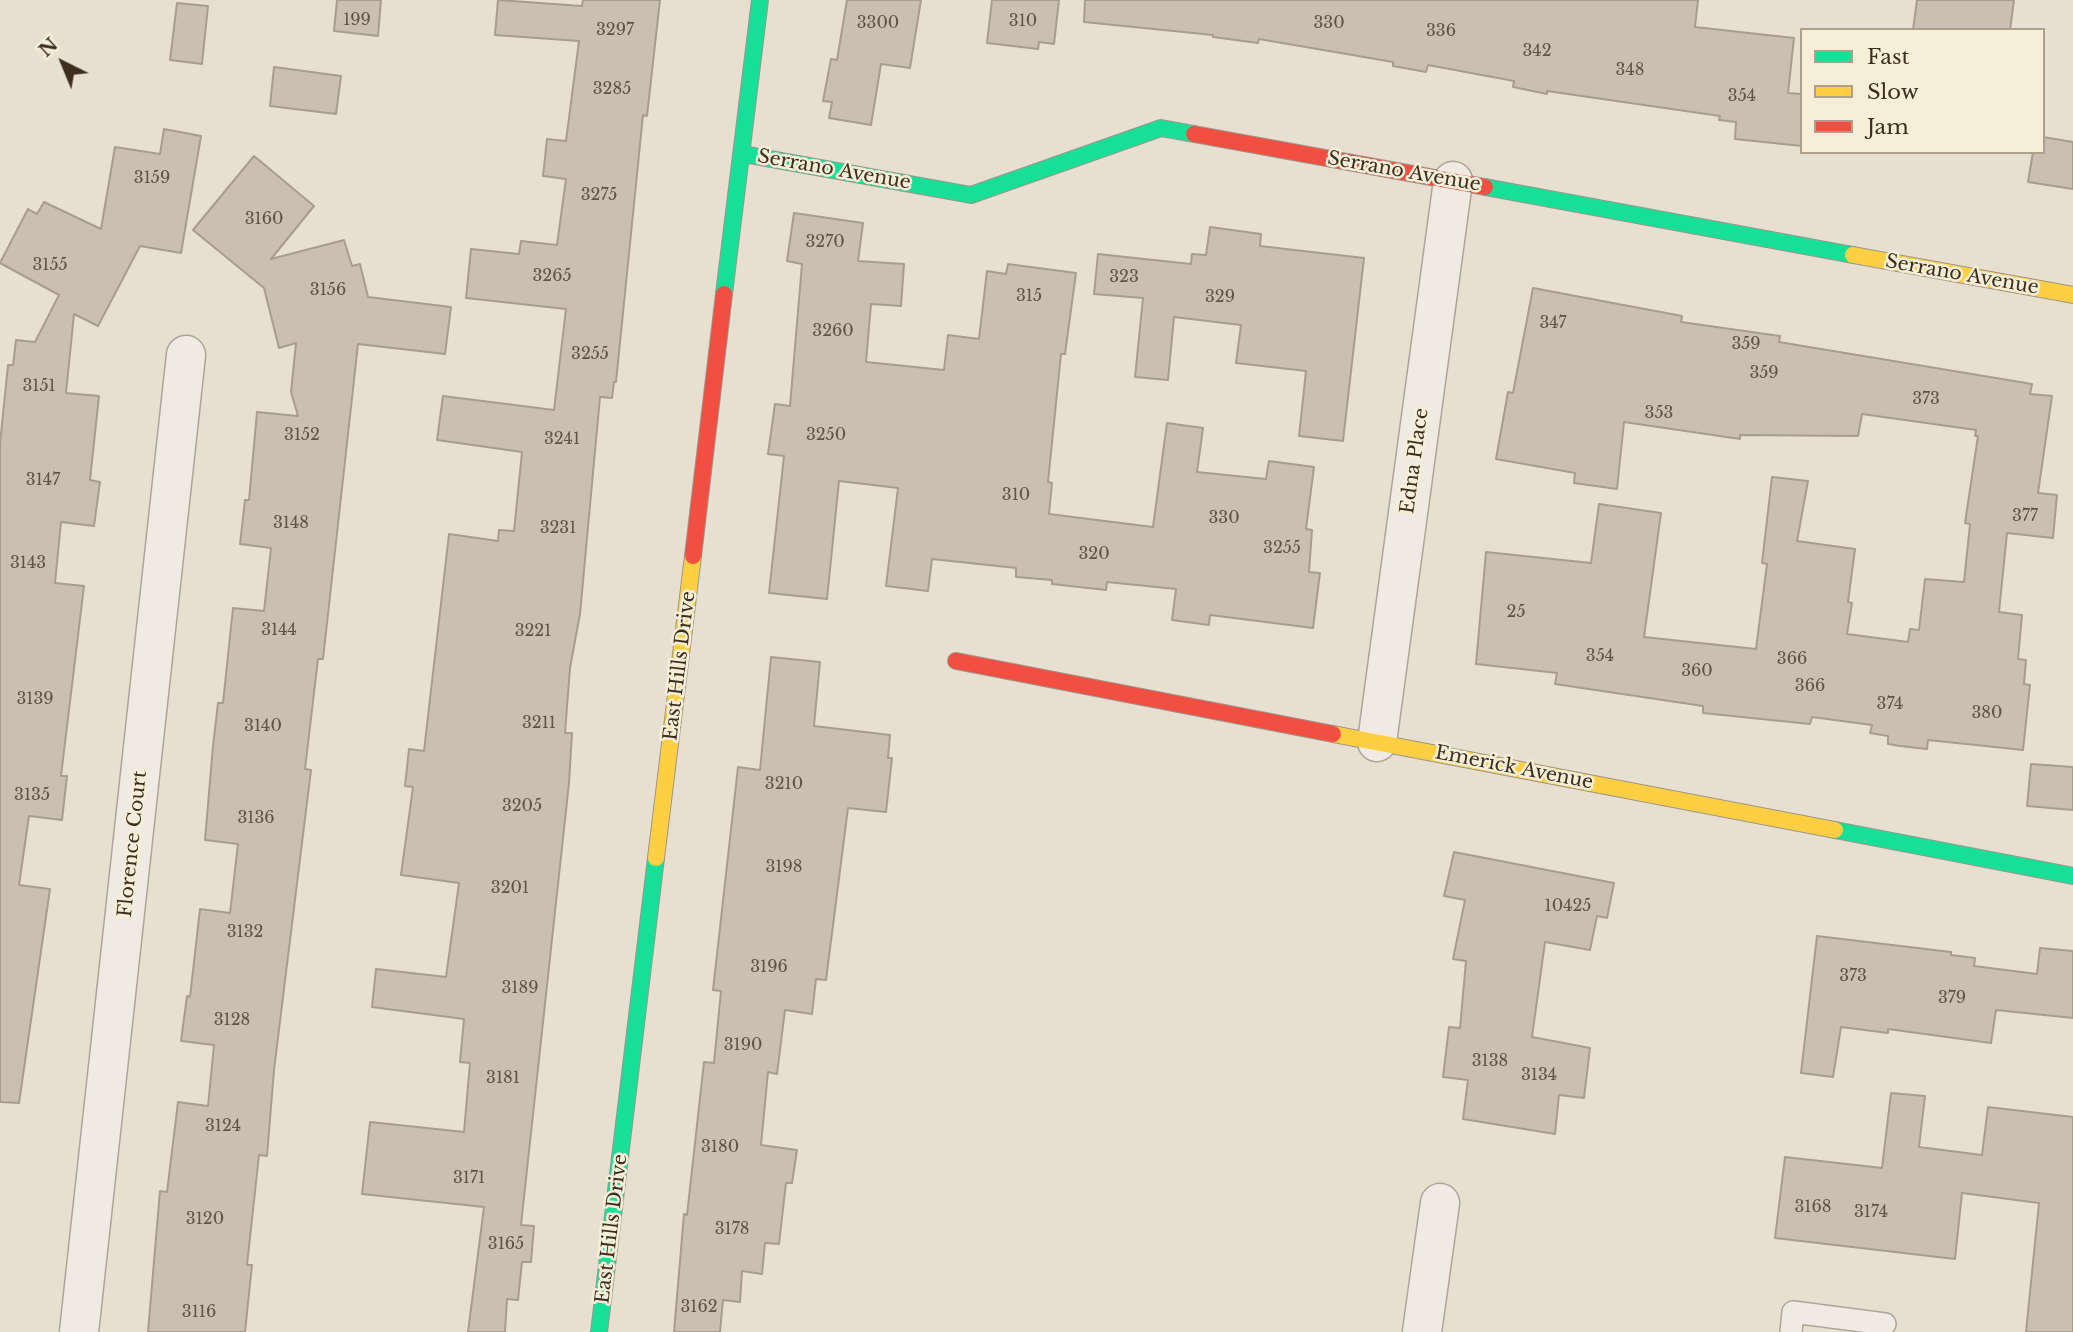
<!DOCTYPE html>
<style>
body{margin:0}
#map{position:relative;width:2073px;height:1332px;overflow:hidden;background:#e7e0d1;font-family:"Libre Baskerville",serif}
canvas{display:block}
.legend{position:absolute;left:1800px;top:28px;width:245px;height:126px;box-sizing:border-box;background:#f7eed8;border:2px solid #ada18e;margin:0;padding:9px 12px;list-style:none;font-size:21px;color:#3d2e20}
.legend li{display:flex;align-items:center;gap:14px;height:35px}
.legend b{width:35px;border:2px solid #ada18e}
.north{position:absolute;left:28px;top:28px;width:70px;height:70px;-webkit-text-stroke:5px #f7eed8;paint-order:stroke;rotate:317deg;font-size:19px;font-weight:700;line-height:28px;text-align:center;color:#3d2e20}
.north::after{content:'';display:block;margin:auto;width:24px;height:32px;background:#3d2e20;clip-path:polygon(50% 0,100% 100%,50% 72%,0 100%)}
</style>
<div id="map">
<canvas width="2073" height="1332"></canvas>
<ul class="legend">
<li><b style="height:9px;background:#16e098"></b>Fast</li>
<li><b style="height:9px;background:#ffcf43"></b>Slow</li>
<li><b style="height:9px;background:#f24e42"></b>Jam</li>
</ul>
<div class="north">N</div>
</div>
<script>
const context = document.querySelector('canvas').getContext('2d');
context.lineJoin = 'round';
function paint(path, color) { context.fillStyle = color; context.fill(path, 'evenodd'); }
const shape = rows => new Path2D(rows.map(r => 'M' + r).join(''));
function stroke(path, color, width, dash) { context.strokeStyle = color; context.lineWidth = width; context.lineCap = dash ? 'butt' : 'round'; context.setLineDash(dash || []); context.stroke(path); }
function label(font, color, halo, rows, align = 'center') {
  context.font = font + ' "Libre Baskerville",serif'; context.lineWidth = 5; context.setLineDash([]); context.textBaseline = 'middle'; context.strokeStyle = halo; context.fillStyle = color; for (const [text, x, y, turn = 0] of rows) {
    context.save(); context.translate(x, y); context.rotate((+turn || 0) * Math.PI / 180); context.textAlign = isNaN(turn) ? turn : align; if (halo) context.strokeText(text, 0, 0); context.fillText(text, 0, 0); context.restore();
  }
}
const building = shape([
 [337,0,381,0,378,36,334,31,337,0],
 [498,0,582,6,583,0,660,0,647,116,643,115,616,382,614,382,612,398,600,397,580,614,570,668,565,733,572,733,569,783,521,1225,534,1226,531,1262,522,1262,518,1300,507,1299,505,1332,468,1332,484,1207,362,1194,370,1122,464,1132,470,1063,460,1062,464,1019,372,1007,376,969,446,977,459,883,401,875,413,787,405,786,409,749,424,751,449,534,498,541,499,530,514,531,522,452,437,440,443,396,554,410,566,309,466,298,471,249,519,254,521,241,557,245,566,179,543,176,547,139,566,141,579,41,495,35,498,0],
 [847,0,921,0,910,68,881,64,871,125,829,118,832,102,823,101,831,59,837,60,847,0],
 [992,0,1059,0,1054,44,1039,42,1038,49,987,43,992,0],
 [1085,0,1698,0,1695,27,1794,38,1788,93,1802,94,1802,146,1735,139,1736,122,1719,120,1720,116,1547,91,1547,94,1513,87,1514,81,1428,65,1426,72,1393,66,1393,62,1259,39,1258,43,1213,37,1213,35,1084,22,1085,0],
 [1917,0,2014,0,2010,30,1913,30,1917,0],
 [177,3,208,6,202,64,170,60,177,3],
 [274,67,341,76,336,114,270,106,274,67],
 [164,129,201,136,181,253,140,246,98,326,74,314,66,393,99,396,90,480,100,482,94,526,61,522,55,583,84,586,61,776,67,776,62,820,29,816,19,885,50,889,19,1103,0,1102,0,444,8,365,13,365,16,340,35,342,59,295,0,263,28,209,37,214,44,202,101,229,115,147,160,154,164,129],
 [2043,137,2073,142,2073,189,2028,182,2033,152,2043,152,2043,137],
 [254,156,314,206,271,259,344,240,352,266,360,264,368,297,451,307,445,354,358,344,323,659,318,659,305,769,311,770,274,1070,267,1156,259,1155,247,1265,252,1265,245,1332,148,1332,160,1191,167,1192,178,1102,208,1106,214,1045,181,1041,187,996,190,997,200,909,230,913,238,844,205,840,213,746,218,703,223,703,233,608,264,611,271,548,240,544,245,500,249,500,257,412,298,416,291,392,296,343,279,348,264,288,193,230,254,156],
 [794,213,863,223,858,261,904,264,901,306,871,304,866,362,944,370,948,335,979,339,987,271,1006,274,1008,264,1076,273,1065,354,1061,354,1048,482,1052,483,1049,514,1153,527,1167,423,1203,428,1197,472,1266,479,1269,461,1314,467,1306,529,1312,530,1309,572,1320,573,1313,628,1210,615,1209,625,1172,620,1176,589,1107,582,1106,590,1052,584,1052,580,1016,577,1016,568,932,559,928,591,886,586,898,488,839,481,827,599,769,593,784,456,768,454,775,404,790,406,802,264,787,261,794,213],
 [1210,227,1261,234,1260,246,1364,258,1343,441,1299,436,1306,371,1236,363,1241,325,1174,317,1168,380,1135,377,1143,298,1094,294,1098,254,1191,264,1192,254,1206,255,1210,227],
 [1533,288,1682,316,1681,322,1780,336,1779,342,2032,384,2030,394,2052,396,2038,493,2057,495,2053,538,2007,533,1999,612,2022,615,2018,659,2026,660,2024,684,2030,685,2023,750,1928,740,1927,749,1900,746,1888,744,1888,736,1870,733,1872,725,1812,717,1810,724,1703,713,1703,706,1555,684,1557,673,1476,664,1486,552,1591,563,1599,504,1661,513,1644,637,1756,649,1767,564,1762,563,1772,477,1808,481,1797,541,1855,549,1848,602,1852,603,1847,634,1908,642,1910,629,1919,630,1925,579,1964,582,1970,524,1965,523,1978,436,1975,436,1976,430,1862,414,1858,436,1740,435,1740,439,1624,422,1617,489,1574,483,1575,473,1496,459,1508,392,1513,393,1533,288],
 [771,657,820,662,814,726,890,735,888,758,892,758,886,812,848,808,826,980,816,979,812,1014,785,1010,777,1074,768,1072,761,1145,797,1150,792,1183,786,1183,779,1244,765,1243,762,1274,742,1271,740,1302,723,1300,720,1332,674,1332,684,1214,687,1215,704,1062,714,1063,721,991,713,990,738,767,760,770,771,657],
 [2031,764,2073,767,2073,810,2027,806,2031,764],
 [1454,852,1614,883,1607,918,1597,916,1590,950,1545,942,1532,1037,1590,1048,1584,1098,1559,1095,1555,1134,1463,1119,1468,1080,1443,1077,1449,1027,1460,1028,1466,961,1453,959,1465,900,1444,896,1454,852],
 [1817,936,1951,952,1951,955,1975,958,1974,966,2037,974,2040,948,2073,951,2073,1018,1996,1010,1991,1043,1888,1029,1888,1033,1841,1027,1833,1077,1801,1073,1817,936],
 [1891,1093,1925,1096,1919,1147,1982,1155,1988,1107,2073,1117,2073,1332,2026,1332,2039,1203,1962,1193,1955,1259,1775,1238,1785,1157,1882,1168,1891,1093]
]);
paint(building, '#cbbfb2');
stroke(building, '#a89c90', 2);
const lane = shape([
 [1791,1332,1793,1312,1885,1324]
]);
const street = shape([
 [1377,742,1453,181],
 [79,1332,186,355],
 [1422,1332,1440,1203]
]);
const fast = shape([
 [743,154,971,195,1161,128,1194,134],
 [1485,187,1853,255],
 [724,294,760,0],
 [1835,830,2073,876],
 [599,1332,656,858]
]);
const slow = shape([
 [1853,255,2073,295],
 [1333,734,1835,830],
 [656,858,693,556]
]);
const jam = shape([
 [1194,134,1485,187],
 [693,556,724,294],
 [956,661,1333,734]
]);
stroke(lane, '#ada599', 24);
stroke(street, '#ada599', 41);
stroke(fast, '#9c958a', 18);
stroke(slow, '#9c958a', 18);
stroke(jam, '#9c958a', 18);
stroke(lane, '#efebe3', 21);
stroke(street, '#efebe3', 38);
stroke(fast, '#16e098', 16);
stroke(slow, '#ffcf43', 16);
stroke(jam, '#f24e42', 16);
label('16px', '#605244', null, [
 ["199",357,20],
 ["310",1023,21],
 ["3300",878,23],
 ["330",1329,23],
 ["3297",615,30],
 ["336",1441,31],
 ["342",1537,51],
 ["348",1630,70],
 ["3285",612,89],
 ["354",1742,96],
 ["3159",152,178],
 ["3275",599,195],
 ["3160",264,219],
 ["3270",825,242],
 ["3155",50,265],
 ["3265",552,276],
 ["323",1124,277],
 ["3156",328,290],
 ["315",1029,296],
 ["329",1220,297],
 ["347",1553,323],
 ["3260",833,331],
 ["359",1746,344],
 ["3255",590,354],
 ["359",1764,373],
 ["3151",39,386],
 ["373",1926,399],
 ["353",1659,413],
 ["3152",302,435],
 ["3250",826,435],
 ["3241",562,439],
 ["3147",43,480],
 ["310",1016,495],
 ["377",2025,516],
 ["330",1224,518],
 ["3148",291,523],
 ["3231",558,528],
 ["3255",1282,548],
 ["320",1094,554],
 ["3143",28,563],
 ["25",1516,612],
 ["3144",279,630],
 ["3221",533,631],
 ["354",1600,656],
 ["366",1792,659],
 ["360",1697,671],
 ["366",1810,686],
 ["3139",35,699],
 ["374",1890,704],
 ["380",1987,713],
 ["3211",539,723],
 ["3140",263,726],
 ["3210",784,784],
 ["3135",32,795],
 ["3205",522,806],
 ["3136",256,818],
 ["3198",784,867],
 ["3201",510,888],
 ["10425",1568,906],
 ["3132",245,932],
 ["3196",769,967],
 ["373",1853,976],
 ["3189",520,988],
 ["379",1952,998],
 ["3128",232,1020],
 ["3190",743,1045],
 ["3138",1490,1061],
 ["3134",1539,1075],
 ["3181",503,1078],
 ["3124",223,1126],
 ["3180",720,1147],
 ["3171",469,1178],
 ["3168",1813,1207],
 ["3174",1871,1212],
 ["3120",205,1219],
 ["3178",732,1229],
 ["3165",506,1244],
 ["3162",699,1307],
 ["3116",199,1312]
]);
label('19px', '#3d2e20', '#f7eed8', [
 ["Serrano Avenue",834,170,10],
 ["Serrano Avenue",1404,172,10],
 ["Serrano Avenue",1962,275,10],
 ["Edna Place",1415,461,-82],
 ["East Hills Drive",680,666,-83],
 ["Emerick Avenue",1514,768,11],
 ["Florence Court",133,844,-84],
 ["East Hills Drive",612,1229,-83]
]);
</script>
